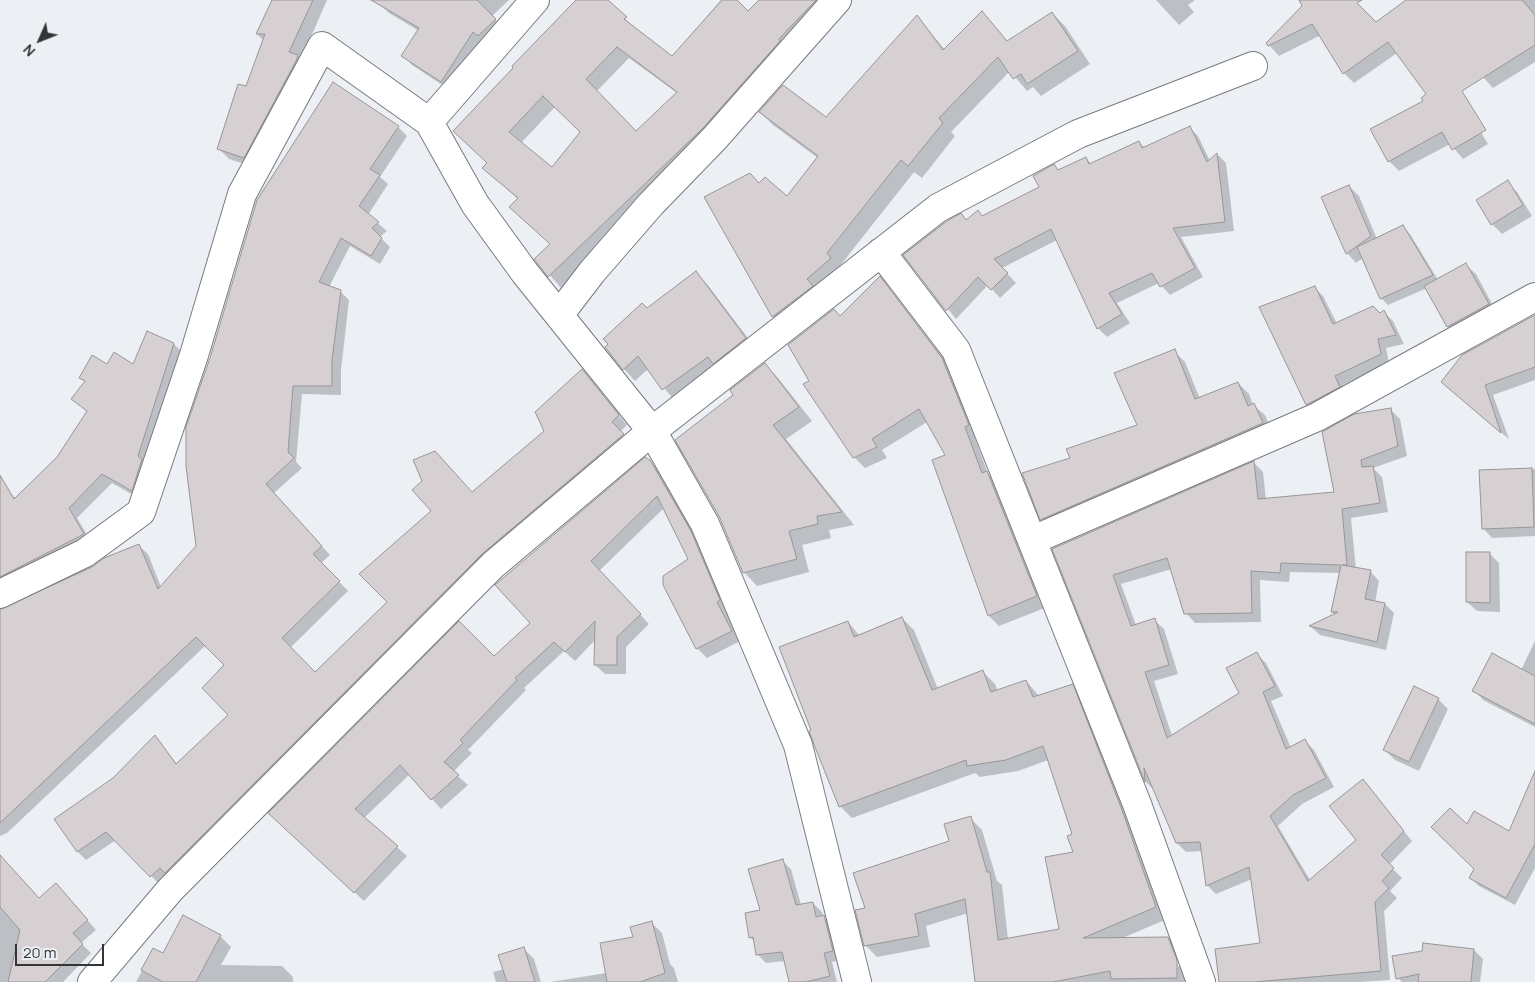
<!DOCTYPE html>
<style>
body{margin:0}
#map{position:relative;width:1535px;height:982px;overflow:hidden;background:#ecf0f5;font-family:Manrope,sans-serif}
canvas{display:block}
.north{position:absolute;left:15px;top:15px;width:50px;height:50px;-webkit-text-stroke:4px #ecf0f5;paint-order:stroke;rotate:226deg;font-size:14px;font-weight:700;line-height:20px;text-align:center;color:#333436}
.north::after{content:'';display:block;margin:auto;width:18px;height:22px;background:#333436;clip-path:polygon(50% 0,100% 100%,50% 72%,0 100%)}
.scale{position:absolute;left:15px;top:944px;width:89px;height:22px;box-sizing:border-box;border:2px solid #333436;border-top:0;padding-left:6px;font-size:15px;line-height:18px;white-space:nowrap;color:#333436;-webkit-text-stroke:4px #ecf0f5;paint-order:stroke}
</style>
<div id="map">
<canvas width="1535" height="982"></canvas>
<div class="north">N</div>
<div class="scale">20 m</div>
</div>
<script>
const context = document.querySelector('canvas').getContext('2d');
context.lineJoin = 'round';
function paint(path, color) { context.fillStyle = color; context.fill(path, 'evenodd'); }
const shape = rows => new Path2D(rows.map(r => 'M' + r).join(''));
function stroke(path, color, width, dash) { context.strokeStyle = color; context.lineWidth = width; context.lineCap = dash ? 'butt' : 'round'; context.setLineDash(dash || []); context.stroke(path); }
paint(shape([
 [273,0,327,0,254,167,229,159,219,149,247,88,264,41,257,34],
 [382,0,509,0,492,16,504,29,450,90,412,65,403,55,419,31,389,13,380,4],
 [577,0,606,0,636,30,672,57,721,0,735,0,748,12,761,0,837,0,714,140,561,288,536,259,551,245,518,199,484,168],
 [629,58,677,93,636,133,596,92],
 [555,107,581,132,552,169,521,143],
 [1156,0,1195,0,1188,5,1194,12,1179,25],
 [1310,0,1352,0,1376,23,1408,0,1535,0,1535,62,1493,88,1483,77,1438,62,1488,144,1463,159,1450,144,1399,171,1389,161,1428,95,1397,53,1354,83,1344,73,1321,35,1279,56,1269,45],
 [982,13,1008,42,1052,13,1065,26,1090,64,1041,96,1033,87,1027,91,1010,71,951,132,955,136,922,178,914,172,839,267,843,271,786,329,773,316,706,197,760,185,787,197,818,158,773,125,760,112,826,118,917,16,945,50],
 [398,127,407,136,380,177,388,184,368,215,387,231,380,237,390,247,380,264,350,246,329,287,340,291,349,300,341,370,341,395,302,394,296,462,302,468,274,493,330,555,321,563,348,591,290,648,315,674,389,602,472,493,546,432,582,370,627,425,620,432,631,444,160,885,116,840,86,860,78,852,113,778,155,737,178,765,230,715,226,665,206,645,7,833,0,836,0,611,139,546,148,554,161,587,197,546,188,427],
 [1189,127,1198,136,1210,161,1217,154,1226,163,1234,231,1181,237,1203,277,1170,295,1159,283,1117,303,1130,323,1107,337,1098,328,1057,240,1002,268,1016,283,1000,298,988,285,956,319,905,255,961,215,967,221,983,217,1040,187,1054,166,1059,171,1086,158,1092,165,1139,142,1145,148],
 [1507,182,1517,192,1532,216,1502,234,1492,224],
 [1349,186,1359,196,1377,239,1403,227,1410,234,1438,280,1466,265,1476,274,1498,315,1458,336,1448,327,1427,288,1388,305,1381,298,1363,258,1356,263,1347,253],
 [695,273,707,284,757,350,675,401,648,369,635,381,624,369],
 [880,278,953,370,979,436,975,438,988,474,998,483,1047,607,999,626,989,616,946,456,927,422,882,450,887,458,865,468,854,457,810,381,840,317],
 [1314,287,1323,296,1337,324,1384,312,1393,321,1404,344,1386,348,1389,363,1343,385,1348,396,1316,413,1307,404],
 [1535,316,1535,380,1493,395,1509,439,1452,391],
 [174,344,183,353,140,499,112,483,77,518,92,543,0,590,0,497,9,491,16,499,58,458,88,412,73,399,86,383,81,377,107,365,134,365],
 [1174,351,1185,362,1200,399,1238,383,1249,394,1253,405,1265,415,1273,434,1052,530,1042,519,1071,459,1139,426],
 [765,364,778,378,812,421,786,439,854,525,829,530,831,538,802,545,809,572,757,586,744,572,735,395],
 [1390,409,1400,419,1407,456,1373,468,1382,477,1388,512,1351,518,1356,569,1370,571,1379,581,1375,602,1385,604,1394,613,1386,650,1320,635,1311,627,1335,615,1332,612,1340,573,1290,572,1289,582,1260,580,1261,622,1195,623,1186,613,1172,569,1121,584,1136,625,1154,620,1164,629,1178,674,1154,681,1172,736,1241,694,1257,654,1266,663,1283,696,1271,701,1291,748,1305,741,1314,750,1334,787,1302,804,1278,826,1310,880,1358,840,1363,781,1412,841,1389,865,1402,878,1390,891,1397,898,1384,911,1390,980,1359,982,1221,982,1261,944,1252,879,1216,894,1207,885,1202,851,1186,852,1177,843,1154,790,1146,782,1054,549,1254,463,1263,472,1266,500,1335,493],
 [650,461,660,471,700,542,729,610,726,611,740,641,707,658,697,648,665,584,689,559,664,508,599,571,649,624,626,647,626,674,605,674,595,665,596,639,575,661,564,651,524,688,526,690,468,750,472,753,453,772,468,785,441,809,410,774,364,818,407,856,364,901,279,823,494,658,532,623],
 [1535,469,1535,536,1492,538,1483,528,1480,471],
 [1490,554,1499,563,1500,612,1477,611,1467,602],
 [902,618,914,630,938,689,983,672,995,684,998,691,1026,681,1039,696,1072,686,1084,698,1167,919,1120,939,1168,938,1180,950,1188,982,976,982,968,913,926,926,930,947,877,957,865,945,866,909,950,842,970,818,982,830,997,881,1002,885,1008,939,1061,930,1075,853,1073,835,1048,760,1018,771,980,777,975,773,852,818,840,806,812,731,848,622,860,636],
 [1171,949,1174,949,1180,966,1178,967],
 [1535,641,1535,727,1483,700,1474,690,1521,670],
 [1438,699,1448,709,1419,771,1395,760,1385,750],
 [1535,777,1535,868,1515,905,1479,886,1471,878,1476,869,1467,827,1510,833],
 [0,856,39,899,56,884,96,930,81,943,91,953,63,982,0,982],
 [782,861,791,869,801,905,813,903,822,912,823,917,833,926,841,960,832,962,837,982,791,982,785,961,766,963,757,954,755,942,750,937],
 [652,923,662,933,670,964,674,968,678,982,550,982,606,973,634,938],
 [220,936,231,947,221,965,282,966,293,977,293,982,136,982,153,950,163,955],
 [524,949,534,959,541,982,496,982,493,972,504,969],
 [1474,950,1483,959,1480,982,1402,982,1398,978]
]), '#0003');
const building = shape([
 [272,0,313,0,289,52,298,55,296,61,244,158,217,149,238,84,246,86,265,34,256,34,272,0],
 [371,0,477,0,496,19,478,36,473,32,441,82,401,56,419,28,371,0],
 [576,0,608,0,627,17,624,19,672,56,722,0,737,0,748,11,759,0,816,0,779,39,780,41,703,128,548,277,534,259,550,244,509,207,518,198,482,168,487,163,453,131,513,68,512,66,576,0],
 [617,47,677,92,636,131,586,79,617,47],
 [543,96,580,132,552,167,509,132,543,96],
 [1299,0,1362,0,1357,3,1376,22,1406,0,1522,0,1535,15,1535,45,1462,91,1486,130,1452,150,1442,132,1388,162,1370,129,1423,101,1421,98,1426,94,1388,42,1343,74,1312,24,1268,46,1266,43,1302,6,1299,0],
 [982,11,1007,41,1052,12,1078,51,1027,84,1021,74,1013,79,998,57,939,118,943,123,908,166,901,160,827,253,831,258,807,279,813,286,772,317,704,197,750,173,759,183,765,177,787,196,818,156,759,112,783,85,826,117,917,15,943,50,982,11],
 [333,82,399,126,370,169,380,175,359,206,379,222,372,228,382,238,371,256,341,238,319,282,341,290,332,360,332,386,293,386,288,452,294,458,266,484,322,546,313,554,340,581,282,638,315,672,387,602,359,574,431,511,412,490,422,481,413,460,435,451,472,492,544,431,535,412,582,369,619,415,612,422,624,434,482,554,165,873,160,868,150,877,106,832,77,852,54,819,113,778,155,735,176,764,228,715,202,688,224,665,196,637,0,823,0,609,92,567,104,558,139,544,158,589,196,546,186,466,186,427,210,358,257,200,333,82],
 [1190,126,1207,162,1217,153,1225,222,1173,228,1195,268,1160,287,1152,273,1109,293,1122,314,1097,329,1051,229,994,259,1008,273,991,290,978,277,946,311,903,255,947,221,961,213,966,220,978,210,982,216,1039,187,1033,176,1054,164,1058,170,1086,157,1089,164,1139,141,1142,148,1190,126],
 [1508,180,1523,205,1491,225,1476,200,1508,180],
 [1349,185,1371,236,1346,254,1321,197,1349,185],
 [1403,225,1433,275,1380,299,1357,247,1403,225],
 [1466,263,1489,304,1447,327,1424,286,1466,263],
 [696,271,746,338,713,364,708,357,662,390,638,356,623,370,605,347,608,344,603,339,642,303,647,308,696,271],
 [880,276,942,358,969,425,965,427,982,473,987,471,1037,596,988,616,932,460,945,455,919,409,872,439,877,447,853,458,803,384,809,381,788,345,834,309,840,316,880,276],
 [1315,286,1333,324,1373,306,1380,313,1384,310,1396,335,1378,339,1381,354,1335,376,1340,387,1306,405,1259,307,1315,286],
 [1535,315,1535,367,1485,385,1501,433,1441,382,1462,355,1535,315],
 [147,331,174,343,138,456,142,459,132,491,102,474,69,508,84,534,0,577,0,475,14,499,57,457,87,411,71,399,85,381,79,378,92,355,107,364,114,352,133,364,147,331],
 [1175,349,1195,399,1238,382,1248,406,1254,403,1263,423,1040,520,1022,473,1070,458,1066,449,1137,425,1114,373,1175,349],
 [765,363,799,407,773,425,842,512,817,516,818,524,789,531,797,559,743,573,719,516,675,440,733,395,730,390,765,363],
 [1391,408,1398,446,1361,460,1362,467,1373,466,1380,503,1342,509,1347,565,1342,565,1371,570,1365,599,1385,603,1377,642,1309,626,1338,612,1331,612,1341,565,1281,563,1280,573,1251,571,1252,613,1184,614,1167,558,1113,575,1131,626,1155,618,1169,665,1145,672,1167,738,1239,693,1226,668,1257,652,1275,686,1263,692,1286,749,1305,739,1326,778,1293,795,1270,816,1308,881,1356,840,1329,806,1363,779,1404,831,1381,855,1394,868,1382,881,1389,888,1375,902,1381,971,1254,982,1219,982,1215,949,1260,943,1249,867,1206,886,1200,842,1176,843,1144,768,1145,782,1052,549,1254,461,1258,499,1334,492,1322,432,1354,414,1391,408],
 [645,457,650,460,691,531,720,600,717,602,732,631,696,649,663,585,663,576,688,559,657,496,591,561,641,614,617,637,617,665,594,665,595,621,565,652,554,642,515,678,517,680,460,740,463,743,444,762,459,775,431,800,400,765,355,809,398,846,354,893,268,813,459,621,494,656,530,623,495,585,645,457],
 [1532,468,1534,527,1482,529,1479,470,1532,468],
 [1466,552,1490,552,1490,603,1466,602,1466,552],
 [902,617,932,690,983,670,991,692,1026,680,1033,697,1073,684,1122,810,1156,907,1083,938,1168,937,1177,960,1177,978,1111,979,1110,971,1053,982,975,982,965,899,915,914,919,936,864,946,855,910,865,908,853,873,949,841,944,824,971,816,987,872,990,872,998,940,1059,929,1045,857,1073,852,1067,836,1072,834,1043,746,1006,760,967,766,966,760,839,807,815,747,809,731,811,730,779,647,848,621,854,637,902,617],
 [1492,653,1535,676,1535,724,1472,691,1492,653],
 [1414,686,1439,698,1409,762,1383,750,1414,686],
 [1535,771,1535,844,1506,898,1469,878,1474,869,1431,827,1450,808,1467,824,1474,811,1509,831,1535,771],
 [0,855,39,898,56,883,88,920,73,933,83,944,45,982,8,982,20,930,0,907,0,855],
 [783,859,796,905,813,902,816,917,824,915,833,951,824,953,830,976,806,982,789,982,782,952,756,955,753,937,749,938,745,913,760,910,748,869,783,859],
 [183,915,221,935,196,982,163,982,141,970,153,948,163,953,183,915],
 [652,921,665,973,640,982,607,982,600,943,633,937,630,927,652,921],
 [1423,943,1474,949,1471,982,1418,982,1419,974,1396,979,1392,956,1422,951,1423,943],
 [524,947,535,982,507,982,498,955,524,947]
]);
paint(building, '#d6d0d3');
stroke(building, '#999497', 1);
const minor = shape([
 [429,122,535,0],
 [881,252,956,350,1137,804,1201,982],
 [559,315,592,272,651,204,714,139,837,0],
 [1033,540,1317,417,1535,297],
 [0,594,85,553,141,512,194,355,242,194,322,46,429,122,475,204,525,273,652,431,705,524,798,745,857,982],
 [92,982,170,890,493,565,652,431,938,208,1078,134,1253,66]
]);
stroke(minor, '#777a7e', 30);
stroke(minor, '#fff', 28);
</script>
